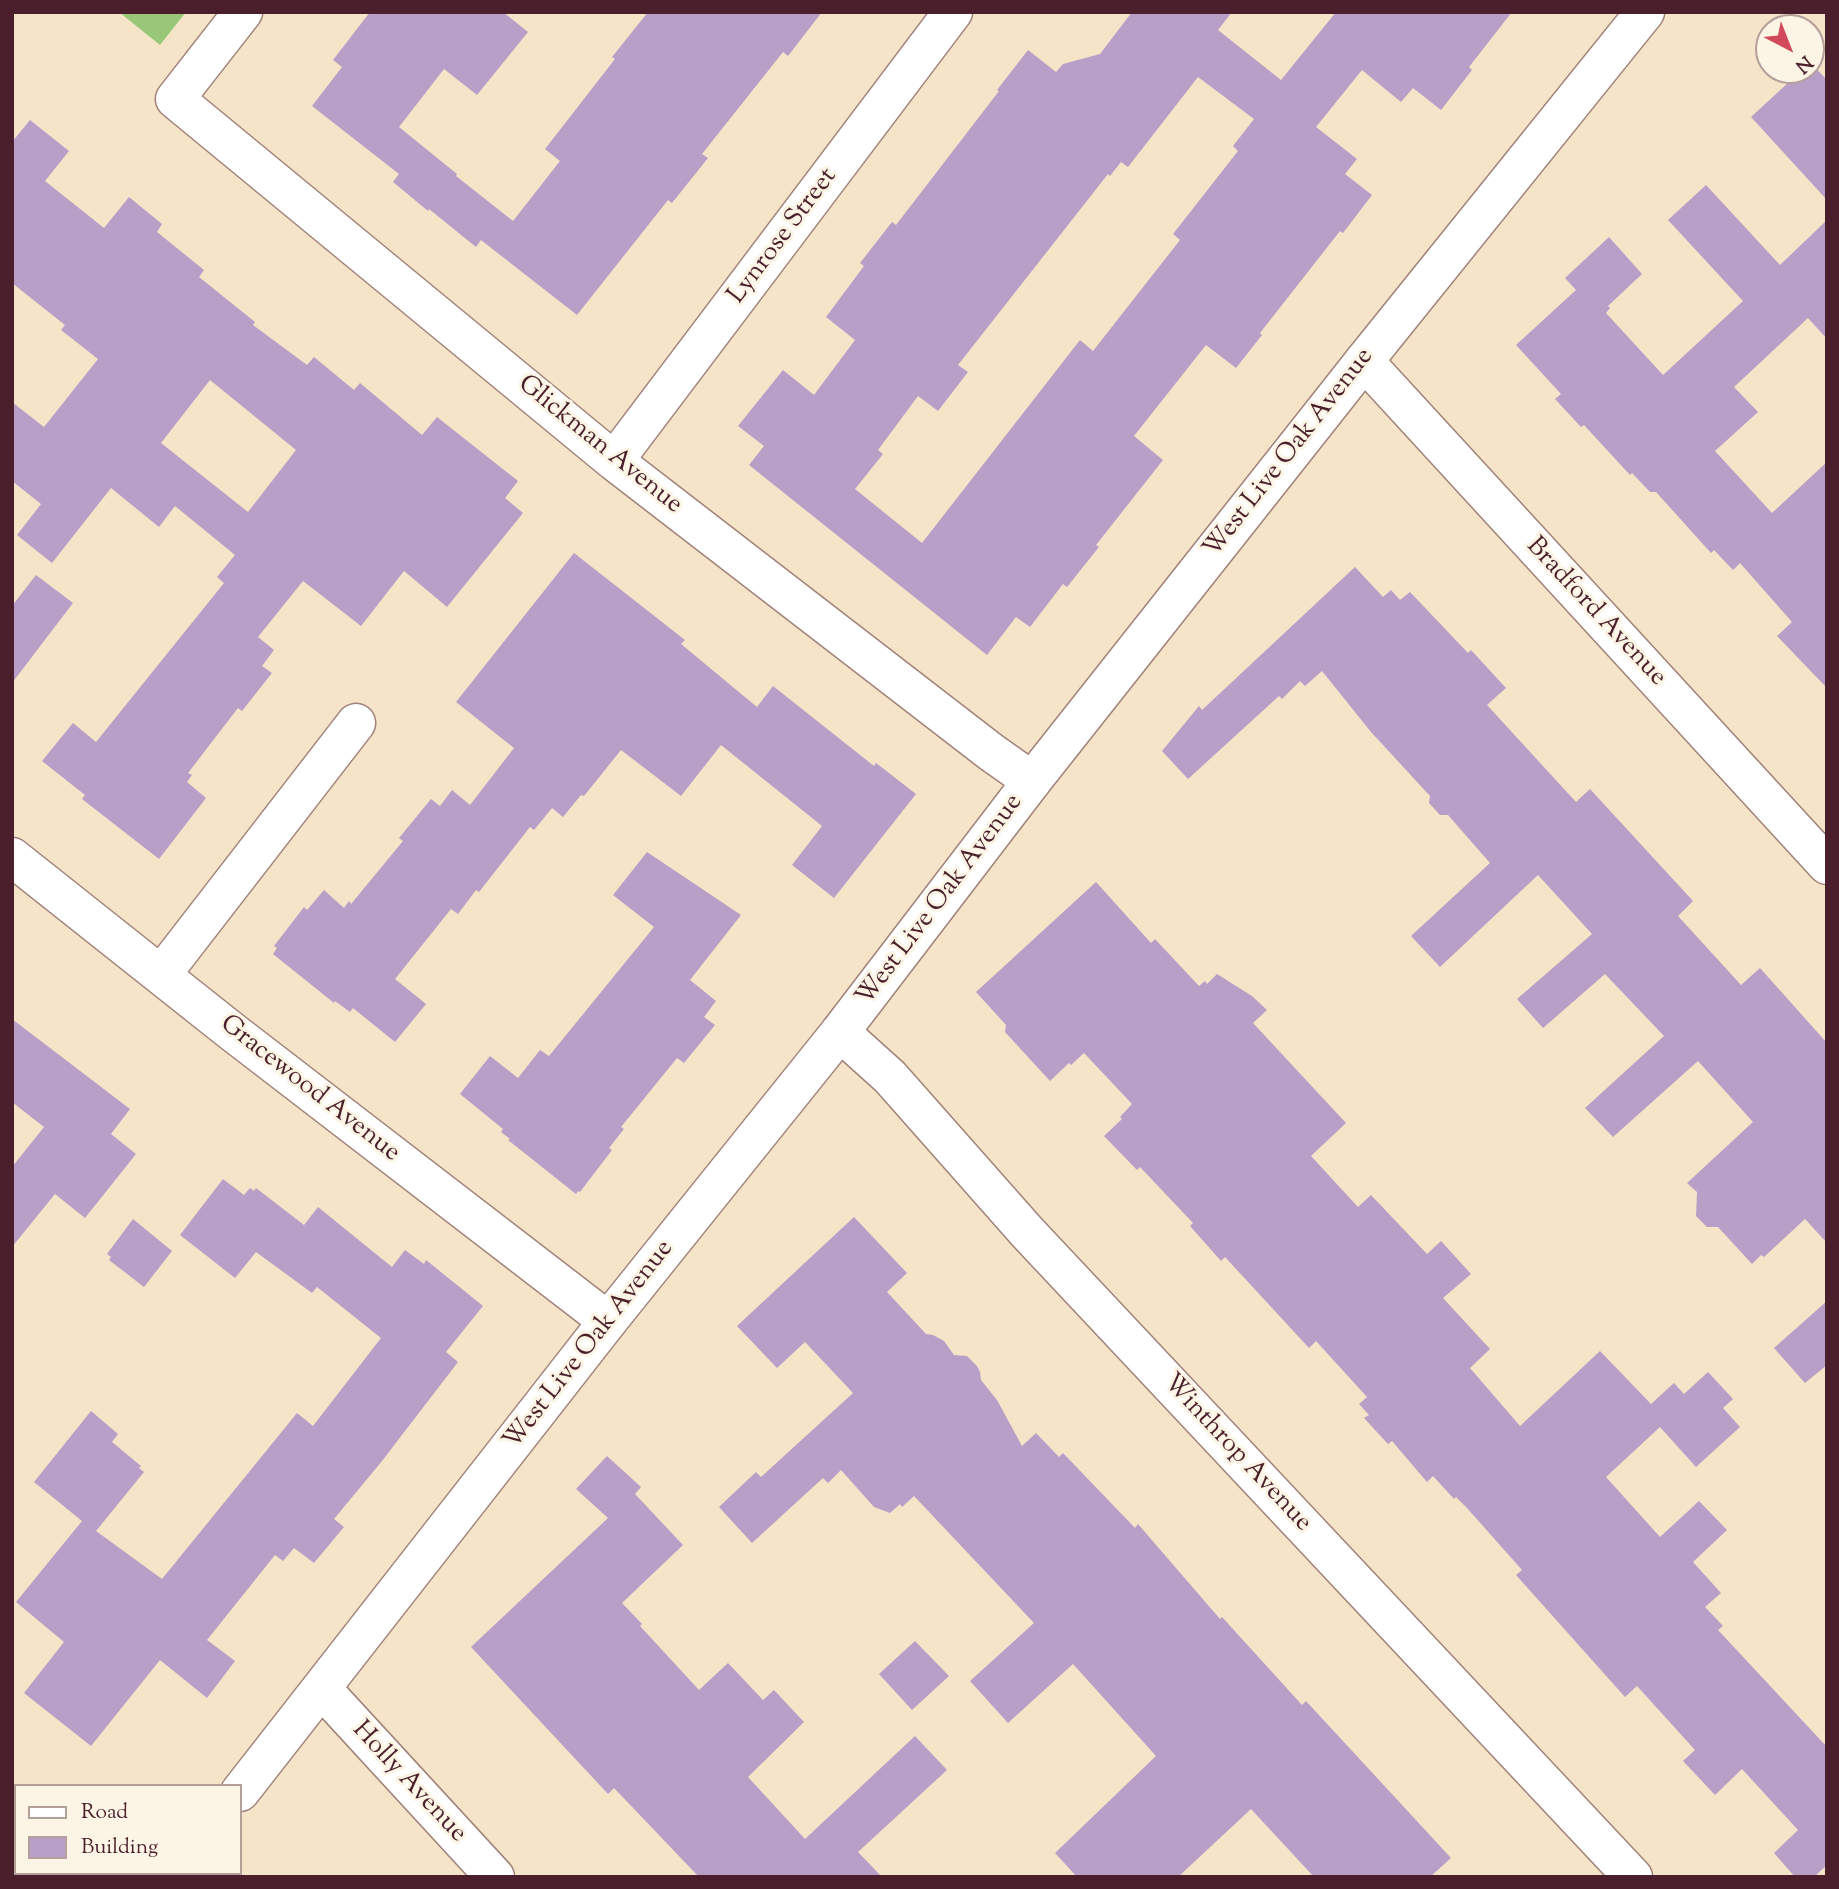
<!DOCTYPE html>
<style>
body{margin:0}
#map{position:relative;width:1839px;height:1889px;overflow:hidden;background:#f5e4c8;font-family:"Sorts Mill Goudy",serif}
canvas{display:block}
.frame{position:absolute;inset:0;border:14px solid #4a1f2b;pointer-events:none}
.legend{position:absolute;left:14px;top:1784px;width:228px;height:91px;box-sizing:border-box;background:#fcf5e5;border:2px solid #b59f9b;margin:0;padding:9px 12px;list-style:none;font-size:21px;color:#4a1f2b}
.legend li{display:flex;align-items:center;gap:14px;height:35px}
.legend b{width:35px;border:2px solid #b59f9b}
.north{position:absolute;left:1755px;top:14px;width:70px;height:70px;box-sizing:border-box;background:#fcf5e5;border:2px solid #b59f9b;border-radius:50%;rotate:138deg;font-size:19px;font-weight:700;line-height:28px;text-align:center;color:#4a1f2b}
.north::after{content:'';display:block;margin:auto;width:24px;height:32px;background:#d1495b;clip-path:polygon(50% 0,100% 100%,50% 72%,0 100%)}
</style>
<div id="map">
<canvas width="1839" height="1889"></canvas>
<div class="frame"></div>
<ul class="legend">
<li><b style="height:9px;background:#fff"></b>Road</li>
<li><b style="height:19px;background:#b79fc8"></b>Building</li>
</ul>
<div class="north">N</div>
</div>
<script>
const context = document.querySelector('canvas').getContext('2d');
context.lineJoin = 'round';
function paint(path, color) { context.fillStyle = color; context.fill(path, 'evenodd'); }
const shape = rows => new Path2D(rows.map(r => 'M' + r).join(''));
function stroke(path, color, width, dash) { context.strokeStyle = color; context.lineWidth = width; context.lineCap = dash ? 'butt' : 'round'; context.setLineDash(dash || []); context.stroke(path); }
function label(font, color, halo, rows, align = 'center') {
  context.font = font + ' "Sorts Mill Goudy",serif'; context.lineWidth = 6; context.setLineDash([]); context.textBaseline = 'middle'; context.strokeStyle = halo; context.fillStyle = color; for (const [text, x, y, turn = 0] of rows) {
    context.save(); context.translate(x, y); context.rotate((+turn || 0) * Math.PI / 180); context.textAlign = isNaN(turn) ? turn : align; if (halo) context.strokeText(text, 0, 0); context.fillText(text, 0, 0); context.restore();
  }
}
paint(shape([
 [119,12,186,12,160,45]
]), '#98c877');
paint(shape([
 [370,12,503,12,528,32,477,95,444,69,399,127,457,174,456,176,513,221,560,161,545,149,615,59,612,57,648,12,822,12,788,56,783,52,702,154,708,158,672,203,668,200,577,315,481,240,476,247,429,209,428,211,393,182,399,174,312,106,342,67,333,60],
 [1132,12,1232,12,1218,30,1281,80,1336,12,1512,12,1469,67,1472,70,1441,110,1413,88,1401,102,1362,70,1316,127,1357,159,1345,174,1372,195,1343,233,1340,231,1260,333,1262,335,1236,368,1206,345,1134,436,1163,460,1096,545,1099,547,1067,587,1063,584,1030,627,1016,617,987,655,749,465,764,446,738,426,783,370,814,395,855,340,826,317,864,266,860,263,892,222,896,225,999,91,997,90,1028,50,1056,72,1063,64,1100,54],
 [1198,77,1254,119,1233,146,1238,151,1173,234,1180,240,1093,351,1080,340,922,543,855,489,883,454,878,450,918,396,938,411,968,372,958,365,1108,174,1110,176,1121,162,1128,167],
 [1811,63,1827,80,1827,200,1751,117,1802,70,1811,70],
 [30,120,69,151,45,181,104,228,129,197,162,224,157,232,204,270,199,277,255,322,253,325,307,365,314,357,354,390,360,383,422,435,437,417,518,481,505,498,523,513,447,607,404,571,361,626,303,581,258,637,274,650,262,666,272,673,242,711,238,708,188,773,192,775,187,782,206,798,159,859,82,799,85,795,42,761,73,723,96,742,224,583,217,577,235,555,175,506,159,527,111,488,52,563,17,535,41,504,12,481,12,402,44,427,98,359,61,330,65,325,12,283,12,142],
 [210,380,296,450,248,512,161,443],
 [1706,185,1780,265,1827,220,1827,339,1808,318,1734,387,1758,412,1715,451,1772,513,1827,462,1827,688,1777,636,1792,622,1740,563,1733,570,1714,550,1711,553,1656,492,1650,492,1632,473,1630,475,1584,425,1581,427,1555,399,1561,394,1516,345,1576,290,1565,278,1609,237,1642,274,1608,306,1610,308,1606,313,1663,375,1743,301,1668,220],
 [574,553,685,640,681,644,757,707,773,686,874,766,876,763,916,794,834,898,792,865,822,826,721,745,681,796,621,750,584,796,581,795,563,817,552,808,534,830,530,827,479,892,476,890,458,914,451,909,395,979,426,1004,395,1042,353,1008,350,1012,335,1001,334,1003,273,954,277,948,274,946,304,907,307,910,324,890,344,908,349,901,351,904,403,841,399,838,431,799,440,806,452,790,470,805,514,748,456,702],
 [1355,567,1383,597,1391,590,1400,600,1410,592,1468,653,1471,650,1506,688,1487,705,1576,802,1590,789,1693,901,1678,916,1741,985,1760,968,1827,1043,1827,1243,1805,1219,1764,1257,1761,1255,1752,1264,1718,1227,1707,1227,1696,1216,1697,1192,1687,1183,1753,1122,1698,1061,1613,1137,1585,1108,1664,1036,1605,974,1543,1028,1517,999,1592,934,1538,875,1440,967,1411,936,1490,863,1448,815,1440,815,1429,803,1430,796,1371,732,1322,671,1305,686,1300,681,1282,699,1279,696,1188,779,1162,751,1199,706,1202,710],
 [36,575,73,603,12,683,12,606],
 [647,852,741,915,690,980,716,1001,704,1017,715,1025,684,1063,677,1058,621,1127,624,1129,609,1148,612,1150,580,1192,578,1191,576,1194,508,1140,510,1139,501,1132,503,1129,460,1094,490,1056,518,1078,540,1050,549,1056,654,927,613,895],
 [1096,882,1151,943,1155,939,1199,986,1205,981,1207,984,1217,974,1252,996,1267,1010,1253,1023,1346,1123,1311,1156,1358,1207,1371,1195,1427,1254,1441,1241,1471,1274,1443,1298,1490,1349,1470,1368,1520,1426,1600,1351,1651,1404,1674,1383,1684,1394,1708,1372,1733,1399,1723,1408,1740,1427,1696,1467,1660,1427,1606,1477,1660,1537,1699,1501,1727,1530,1693,1562,1721,1593,1705,1607,1723,1626,1718,1630,1827,1747,1827,1865,1814,1877,1795,1877,1774,1853,1798,1830,1742,1769,1715,1795,1683,1761,1695,1750,1637,1686,1625,1697,1516,1575,1522,1570,1467,1508,1456,1497,1454,1499,1433,1476,1427,1482,1392,1441,1388,1444,1364,1418,1369,1415,1359,1404,1367,1397,1316,1341,1309,1348,1225,1257,1221,1261,1190,1226,1193,1223,1140,1167,1137,1170,1104,1136,1122,1119,1120,1117,1132,1104,1084,1053,1071,1065,1069,1063,1050,1081,1005,1032,1006,1025,976,992],
 [12,1019,130,1109,111,1134,136,1154,85,1218,55,1194,12,1247,12,1167,44,1127,12,1102],
 [223,1179,244,1195,250,1188,254,1191,256,1188,304,1225,318,1207,392,1267,405,1250,424,1264,426,1260,483,1306,446,1352,458,1362,382,1461,334,1519,344,1527,314,1563,294,1548,283,1561,275,1555,207,1640,235,1661,207,1698,160,1660,91,1746,24,1693,64,1642,16,1602,82,1521,34,1482,91,1411,118,1434,112,1442,141,1466,139,1468,144,1472,96,1531,162,1579,297,1413,313,1426,381,1338,317,1287,312,1293,256,1252,235,1278,180,1235],
 [854,1217,907,1273,887,1292,926,1334,933,1335,944,1341,954,1355,967,1356,977,1366,980,1372,981,1380,997,1400,1022,1446,1036,1433,1059,1457,1063,1453,1135,1528,1138,1524,1220,1619,1222,1617,1302,1705,1306,1701,1451,1858,1430,1877,1314,1877,1251,1809,1178,1877,1077,1877,1055,1853,1156,1756,1073,1664,1008,1723,970,1681,1034,1623,914,1496,902,1507,900,1504,890,1513,874,1507,841,1470,828,1483,823,1478,752,1543,719,1507,756,1472,761,1477,853,1393,805,1342,777,1368,737,1326],
 [133,1219,172,1251,144,1287,109,1260,111,1257,107,1254],
 [1827,1301,1827,1365,1805,1383,1774,1348],
 [607,1456,641,1487,635,1494,683,1545,622,1603,642,1624,640,1626,699,1690,728,1663,763,1700,774,1690,804,1722,748,1777,805,1839,915,1736,947,1770,858,1852,882,1877,699,1877,614,1788,608,1794,471,1647,608,1518,576,1489],
 [915,1641,949,1676,912,1710,879,1674]
]), '#b79fc8');
const minor = shape([
 [243,12,175,99,614,461,991,752,1032,781],
 [1364,361,1827,865],
 [614,461,953,12],
 [12,857,230,1030,608,1321],
 [161,975,356,723],
 [840,1032,890,1077,1027,1232,1633,1877]
]);
const tertiary = shape([
 [322,1689,495,1877],
 [240,1792,608,1321,840,1032,1032,781,1364,361,1645,12],
 [173,1877,175,1873]
]);
stroke(minor, '#a0827a', 41);
stroke(tertiary, '#a0827a', 41);
stroke(minor, '#fff', 38);
stroke(tertiary, '#fff', 38);
label('26px', '#4a1f2b', '#fcf5e5', [
 ["Lynrose Street",784,237,-53],
 ["Glickman Avenue",599,446,39],
 ["West Live Oak Avenue",1290,454,-52],
 ["Bradford Avenue",1595,613,47],
 ["West Live Oak Avenue",941,901,-53],
 ["Gracewood Avenue",309,1090,38],
 ["West Live Oak Avenue",590,1346,-52],
 ["Winthrop Avenue",1236,1454,47],
 ["Holly Avenue",408,1783,47]
]);
</script>
